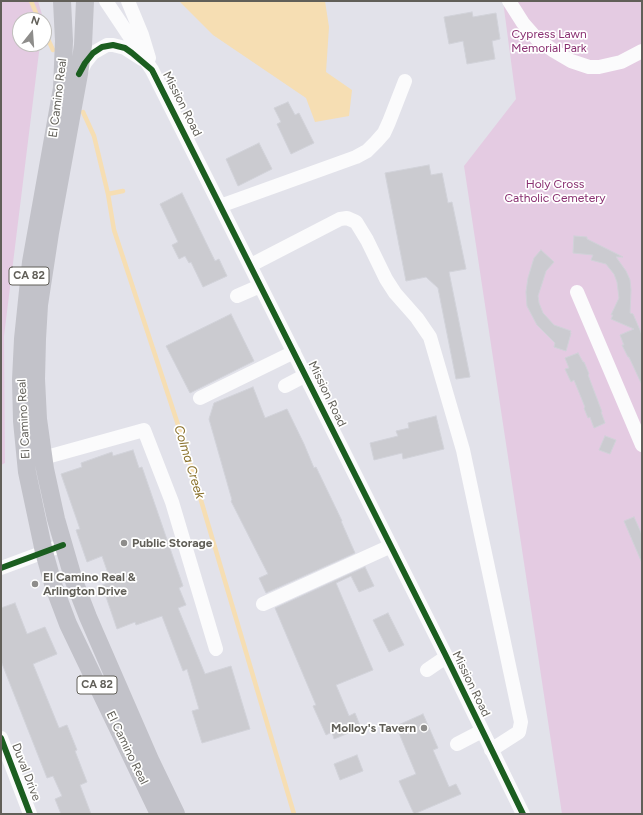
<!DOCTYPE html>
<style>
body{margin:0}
#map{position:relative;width:643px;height:815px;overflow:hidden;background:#e2e2ea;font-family:Figtree,sans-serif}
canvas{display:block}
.frame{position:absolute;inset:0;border:2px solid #615f58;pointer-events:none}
.north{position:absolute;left:12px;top:12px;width:40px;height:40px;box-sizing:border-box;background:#fff;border:1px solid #c0bfbc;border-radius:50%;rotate:17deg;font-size:11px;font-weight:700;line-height:16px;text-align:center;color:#615f58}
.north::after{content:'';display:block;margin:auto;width:14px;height:18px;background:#8e8d8b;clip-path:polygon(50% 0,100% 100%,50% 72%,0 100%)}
</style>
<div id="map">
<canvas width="643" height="815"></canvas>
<div class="frame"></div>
<div class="north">N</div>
</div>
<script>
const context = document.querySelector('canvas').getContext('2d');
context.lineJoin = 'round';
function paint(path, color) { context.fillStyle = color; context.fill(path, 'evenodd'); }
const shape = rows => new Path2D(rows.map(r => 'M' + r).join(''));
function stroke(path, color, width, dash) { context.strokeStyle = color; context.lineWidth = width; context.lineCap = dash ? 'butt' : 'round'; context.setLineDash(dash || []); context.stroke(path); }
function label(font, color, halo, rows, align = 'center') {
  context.font = font + ' Figtree,sans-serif'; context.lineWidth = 3.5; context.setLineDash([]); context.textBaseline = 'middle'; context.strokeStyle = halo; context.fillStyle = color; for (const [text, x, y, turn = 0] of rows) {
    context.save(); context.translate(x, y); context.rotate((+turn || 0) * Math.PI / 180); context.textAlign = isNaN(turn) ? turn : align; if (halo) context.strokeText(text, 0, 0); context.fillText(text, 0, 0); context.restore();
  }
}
paint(shape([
 [1,1,38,1,43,18,43,20,20,20,20,44,40,44,4,336,5,463,1,465],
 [503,1,642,1,642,814,562,814,464,166,516,99]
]), '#e4cbe2');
paint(shape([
 [179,1,325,1,329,27,326,72,352,90,349,116,315,122,306,98,213,35]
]), '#f6deb3');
stroke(shape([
 [31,1,39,20],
 [44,31,53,50],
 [83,112,94,136,108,194,114,230,184,443,294,814],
 [108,194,123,191]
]), '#f6deb3', 4.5);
const building = shape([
 [472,12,473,17,496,13,500,39,492,41,495,59,467,64,463,41,449,44,444,17,472,12],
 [288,102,295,115,299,113,314,143,291,154,277,124,281,122,274,108,288,102],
 [259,143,272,169,238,186,226,159,259,143],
 [429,165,431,175,442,173,448,203,452,202,466,269,449,272,470,377,456,379,438,288,426,277,406,281,385,173,429,165],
 [182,193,215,261,219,259,227,276,203,287,191,262,189,263,185,256,179,259,172,245,178,242,160,204,182,193],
 [574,236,587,237,587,239,623,257,616,257,626,271,630,280,631,290,630,313,633,314,642,335,642,385,629,357,628,357,622,345,624,345,620,335,634,329,611,319,613,315,611,315,619,298,617,282,614,274,606,264,591,260,593,255,573,253,574,236],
 [541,250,554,262,546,271,538,296,539,303,543,313,554,325,571,331,570,333,571,333,566,351,554,347,555,343,537,325,527,306,526,292,528,278,534,258,541,250],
 [231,314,254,361,190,393,166,346,231,314],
 [578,353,583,362,584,362,589,374,588,375,602,412,601,412,605,423,594,428,590,417,588,418,584,408,585,407,574,380,571,382,565,369,569,368,565,358,578,353],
 [253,387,265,418,287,409,304,444,314,468,316,467,342,521,341,521,355,553,266,593,259,578,268,574,231,501,232,500,209,419,214,403,253,387],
 [436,416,444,449,403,459,402,453,374,460,370,443,398,436,396,431,409,428,408,423,436,416],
 [605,436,616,440,610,454,599,450,605,436],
 [133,450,139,468,142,467,183,586,179,588,186,605,178,608,205,674,231,666,250,729,202,743,192,711,199,709,187,669,183,671,162,616,136,625,135,622,117,629,102,585,111,582,102,556,87,562,76,530,80,529,61,474,82,467,81,463,112,452,113,456,133,450],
 [634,517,642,535,642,563,624,521,634,517],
 [365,567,374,586,359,592,351,576,336,583,373,670,336,685,349,716,355,713,361,728,334,739,332,732,326,735,313,706,316,705,275,608,365,567],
 [15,603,27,634,45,627,57,654,33,664,59,728,67,725,77,750,75,751,87,782,80,785,91,814,61,814,55,799,62,796,53,776,47,778,1,661,1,608,15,603],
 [388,613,404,645,389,652,373,620,388,613],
 [423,714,438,748,433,750,449,787,456,784,461,794,414,814,399,781,416,774,396,726,423,714],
 [357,755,363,771,340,780,334,764,357,755]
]);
paint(building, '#cbcbd0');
stroke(building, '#d1d2d9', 1);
stroke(shape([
 [106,1,152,70,445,654,523,814],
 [128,1,142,35,149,58],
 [509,1,523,23,537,39,554,51,571,61,589,67,599,67,621,62,642,51],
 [81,71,85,63,93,53,107,45,113,45,125,48,142,59],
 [220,206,356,157,367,151,376,142,384,133,389,122,405,81],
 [251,265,340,219,347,218,356,222,367,240,386,279,395,293,417,318,430,337,463,450,521,722,519,732,491,750],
 [577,292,642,445],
 [237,296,260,286],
 [285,386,306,375],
 [200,398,294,352],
 [43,458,144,430,172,502,216,649],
 [1,568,63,545],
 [263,604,391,546],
 [427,670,446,657],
 [1,738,30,814],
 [457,744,482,731]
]), '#fbfbfc', 14);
stroke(shape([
 [62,1,64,41,62,88,31,262,23,339,21,380,22,421,27,472,44,552,54,587,68,624,159,814],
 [85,1,83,45,79,74,50,233,39,305,37,339,36,379,38,419,45,469,56,519,74,581,88,617,151,762,176,814]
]), '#c2c2c9', 18);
stroke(shape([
 [79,74,85,63,93,53,102,47,113,45,125,48,132,53,152,70,445,654,523,814],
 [1,568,63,545],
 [1,738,30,814]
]), '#1b5e20', 6);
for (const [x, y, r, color] of [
 [124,543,4,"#8e8d8b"],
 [35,584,4,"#8e8d8b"],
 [424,728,4,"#8e8d8b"]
]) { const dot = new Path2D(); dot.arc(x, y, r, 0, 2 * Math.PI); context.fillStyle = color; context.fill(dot); stroke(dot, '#fff', 1.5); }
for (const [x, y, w] of [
 [29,276,40],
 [97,685,40]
]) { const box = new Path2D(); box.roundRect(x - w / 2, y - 9, w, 18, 3); context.fillStyle = '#fff'; context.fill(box); stroke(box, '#615f58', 1); }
label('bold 11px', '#615f58', null, [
 ["CA 82",29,276],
 ["CA 82",97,685]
]);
label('12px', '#893071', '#fff', [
 ["Cypress Lawn",549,34],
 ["Memorial Park",549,48],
 ["Holy Cross",555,184],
 ["Catholic Cemetery",555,198]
]);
label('12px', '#615f58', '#fff', [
 ["El Camino Real",58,98,-83],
 ["Mission Road",182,104,63],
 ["Mission Road",327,394,64],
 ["El Camino Real",24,419,-93],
 ["Mission Road",471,684,64],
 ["El Camino Real",127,748,64],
 ["Duval Drive",26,772,69]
]);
label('bold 12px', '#615f58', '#fff', [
 ["Public Storage",132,543],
 ["El Camino Real &",43,577],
 ["Arlington Drive",43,591],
 ["Molloy's Tavern",416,728,"right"]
], 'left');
label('italic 13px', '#89702a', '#fff', [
 ["Colma Creek",189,462,73]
]);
</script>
